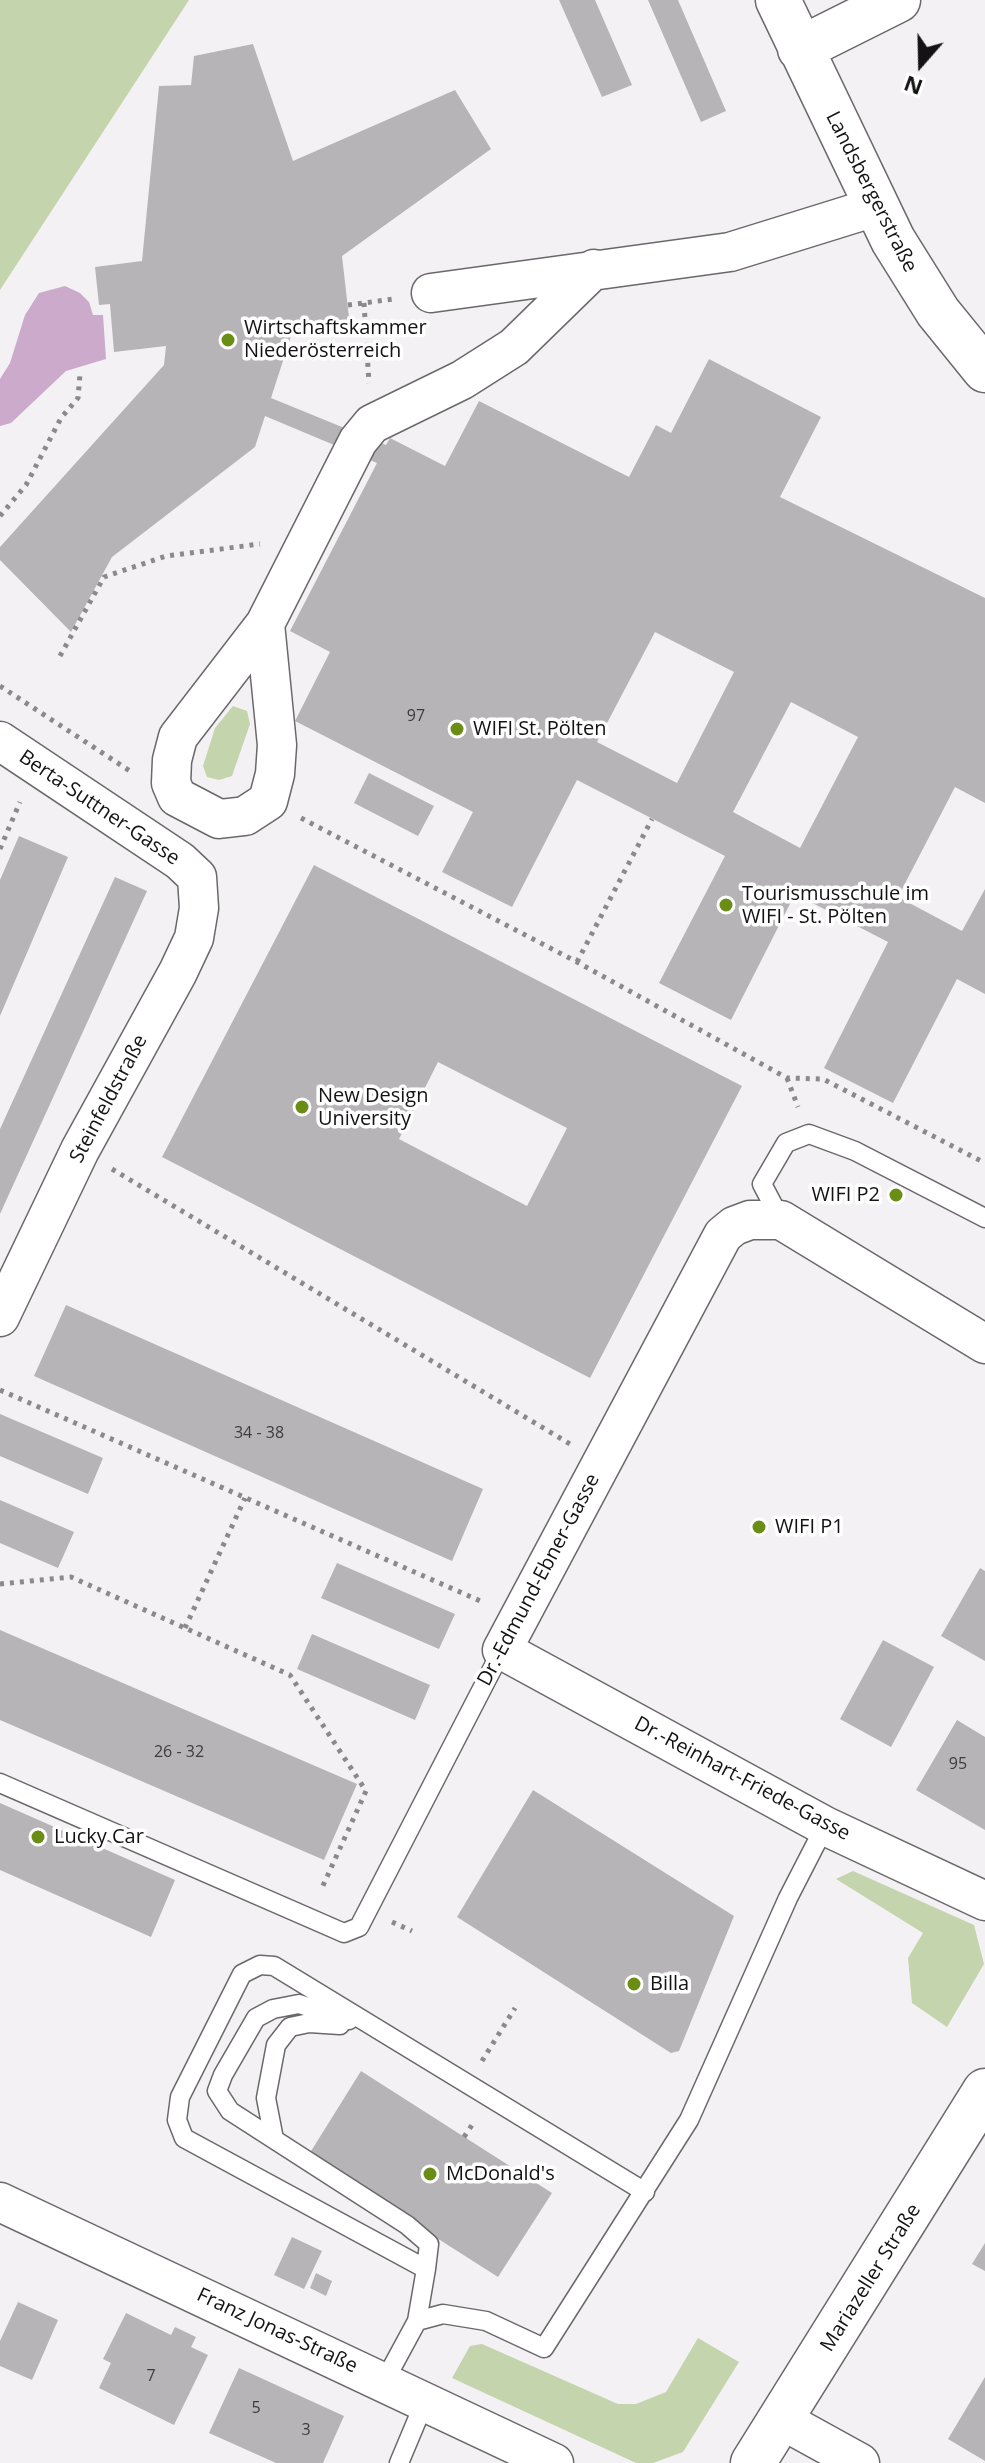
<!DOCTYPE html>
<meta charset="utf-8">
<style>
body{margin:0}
#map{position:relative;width:985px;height:2463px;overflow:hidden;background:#f4f1f4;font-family:"Open Sans",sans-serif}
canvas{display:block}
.north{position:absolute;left:881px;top:24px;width:80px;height:80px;-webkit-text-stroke:6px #fff;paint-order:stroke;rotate:200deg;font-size:22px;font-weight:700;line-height:32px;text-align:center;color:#141314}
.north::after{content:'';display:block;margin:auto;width:28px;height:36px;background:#141314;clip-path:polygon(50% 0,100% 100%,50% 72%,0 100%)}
</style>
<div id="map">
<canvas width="985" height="2463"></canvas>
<div class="north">N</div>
</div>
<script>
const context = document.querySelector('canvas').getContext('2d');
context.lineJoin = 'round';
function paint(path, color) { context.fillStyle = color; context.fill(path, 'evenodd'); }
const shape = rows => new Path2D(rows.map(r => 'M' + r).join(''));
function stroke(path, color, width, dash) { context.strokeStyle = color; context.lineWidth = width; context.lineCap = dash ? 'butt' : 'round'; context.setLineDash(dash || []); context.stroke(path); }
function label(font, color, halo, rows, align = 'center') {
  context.font = font + ' "Open Sans",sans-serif'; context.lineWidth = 7; context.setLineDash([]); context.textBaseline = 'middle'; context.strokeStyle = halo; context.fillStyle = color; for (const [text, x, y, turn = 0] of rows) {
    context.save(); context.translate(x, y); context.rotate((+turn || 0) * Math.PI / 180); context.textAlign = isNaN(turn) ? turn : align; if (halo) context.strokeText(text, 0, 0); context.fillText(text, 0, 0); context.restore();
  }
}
paint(shape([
 [0,0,189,0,0,290],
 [233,706,247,711,250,724,232,776,219,780,207,777,203,766,215,728],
 [853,1871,974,1925,984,1964,947,2027,912,2003,908,1958,923,1933,836,1879],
 [698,2338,739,2362,683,2452,653,2463,636,2463,452,2378,470,2346,482,2344,618,2404,636,2404,666,2392]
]), '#c4d4ac');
paint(shape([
 [65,286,80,293,89,302,93,315,103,315,106,359,66,371,11,423,0,426,0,379,10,363,25,315,39,293]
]), '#cbaacc');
paint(shape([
 [559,0,595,0,632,85,602,97],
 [648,0,678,0,726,111,701,122],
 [253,44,293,161,455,90,491,149,342,256,350,326,292,333,271,398,386,445,390,438,445,466,479,401,629,477,656,425,671,433,709,359,821,417,780,497,985,598,985,803,955,787,898,897,962,931,985,889,985,994,957,979,893,1103,824,1068,888,942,795,894,731,1020,659,983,725,856,577,780,512,907,442,872,473,812,295,721,330,652,290,631,377,463,265,416,255,447,112,557,71,632,0,560,0,547,164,365,166,346,114,352,110,304,99,305,95,267,142,261,159,86,191,85,194,56],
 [655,632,734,672,677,783,597,742],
 [791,702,858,737,800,848,733,812],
 [369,773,434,806,418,836,354,803],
 [19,836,68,857,0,1016,0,880],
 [314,865,742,1086,590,1378,162,1157],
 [438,1062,567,1128,527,1206,399,1139],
 [115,877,147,891,0,1214,0,1129],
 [66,1305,483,1489,452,1561,34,1376],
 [0,1414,103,1458,88,1494,0,1456],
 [0,1500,74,1532,58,1568,0,1543],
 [337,1563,455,1614,439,1649,321,1598],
 [980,1568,985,1571,985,1661,941,1636],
 [0,1630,357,1784,324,1860,0,1720],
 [312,1634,430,1685,415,1720,297,1669],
 [883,1640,934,1667,891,1747,840,1719],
 [957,1720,985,1737,985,1830,916,1790],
 [533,1790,734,1916,679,2051,671,2053,457,1917],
 [0,1803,175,1880,151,1937,0,1870],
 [361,2071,552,2193,498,2277,308,2156],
 [292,2237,322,2251,304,2289,274,2275],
 [985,2243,985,2271,972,2264],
 [316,2273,332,2281,326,2296,310,2288],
 [18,2302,58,2320,32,2380,0,2366,0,2341],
 [126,2313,171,2335,175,2327,196,2337,191,2347,208,2355,174,2425,99,2388,111,2363,103,2359],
 [239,2368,344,2416,323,2463,276,2463,209,2433],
 [985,2377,985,2461,948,2439]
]), '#b7b4b7');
const lane = shape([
 [781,1220,762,1184,786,1143,809,1134,855,1151,985,1218],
 [0,1783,344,1933,359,1927,502,1650],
 [349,2020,299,2004,273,2009,256,2018,223,2075,217,2091,230,2111,407,2225,429,2244,426,2269],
 [274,2139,266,2098,276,2045,290,2027,309,2023,340,2025],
 [417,2321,426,2269,184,2138,177,2120,180,2097,242,1974,260,1965,274,1966,645,2192],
 [384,2382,417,2321,443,2314,486,2321,544,2348,689,2120,788,1898,825,1826],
 [399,2463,425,2401]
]);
const street = shape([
 [431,293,730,252,875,207],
 [265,624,277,745,275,774,268,801,245,816,219,819,177,797,171,783,172,760,178,737,265,624,358,441,372,424,462,380,514,347,594,269],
 [0,741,180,861,197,877,199,908,194,938,178,972,80,1150,0,1317],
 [985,1344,781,1220,750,1220,734,1226,723,1235,502,1650,825,1826,985,1901],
 [0,2202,554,2463],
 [782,2420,860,2463]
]);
const secondary = shape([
 [778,0,893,240,938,312,985,370],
 [800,49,898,0]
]);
const primary = shape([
 [753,2463,985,2091]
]);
stroke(lane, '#6b686b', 21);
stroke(street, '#6b686b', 41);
stroke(secondary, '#6b686b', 47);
stroke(primary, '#6b686b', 47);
stroke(shape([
 [364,303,369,383],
 [348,305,394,299],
 [0,516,26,485,61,418,78,398,80,374],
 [60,656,104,577,166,556,260,544],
 [0,686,133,773],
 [301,818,577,962,787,1078,823,1079,985,1163],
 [0,849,20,802],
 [577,962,652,819],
 [787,1078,798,1107],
 [112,1169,570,1444],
 [0,1390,485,1603],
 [0,1584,71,1577,290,1675,366,1791,321,1890],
 [185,1628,245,1498],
 [392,1922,412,1931],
 [482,2061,515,2008],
 [464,2137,474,2122]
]), '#8c898c', 5, [4, 6]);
stroke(lane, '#fff', 18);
stroke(street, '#fff', 38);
stroke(secondary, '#fff', 44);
stroke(primary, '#fff', 44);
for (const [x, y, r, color] of [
 [228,340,8,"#6a8d15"],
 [457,729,8,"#6a8d15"],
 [726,905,8,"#6a8d15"],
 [302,1107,8,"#6a8d15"],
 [896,1195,8,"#6a8d15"],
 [759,1527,8,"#6a8d15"],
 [38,1837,8,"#6a8d15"],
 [634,1984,8,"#6a8d15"],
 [430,2174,8,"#6a8d15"]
]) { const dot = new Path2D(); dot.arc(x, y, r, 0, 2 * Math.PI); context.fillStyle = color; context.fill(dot); stroke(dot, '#fff', 3); }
label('16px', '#3d3b3d', null, [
 ["97",416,716],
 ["34 - 38",259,1433],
 ["26 - 32",179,1752],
 ["95",958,1764],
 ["7",151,2376],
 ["5",256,2408],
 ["3",306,2430]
]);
label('20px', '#141314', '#fff', [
 ["Landsbergerstraße",871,192,63],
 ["Berta-Suttner-Gasse",99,808,34],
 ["Steinfeldstraße",109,1099,-62],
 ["Dr.-Edmund-Ebner-Gasse",539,1580,-62],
 ["Dr.-Reinhart-Friede-Gasse",742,1779,28],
 ["Mariazeller Straße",871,2278,-58],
 ["Franz Jonas-Straße",277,2331,25]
]);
label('20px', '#141314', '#fff', [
 ["Wirtschaftskammer",244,328],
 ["Niederösterreich",244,351],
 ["WIFI St. Pölten",473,729],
 ["Tourismusschule im",742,894],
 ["WIFI - St. Pölten",742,917],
 ["New Design",318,1096],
 ["University",318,1119],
 ["WIFI P2",880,1195,"right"],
 ["WIFI P1",775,1527],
 ["Lucky Car",54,1837],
 ["Billa",650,1984],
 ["McDonald's",446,2174]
], 'left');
</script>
